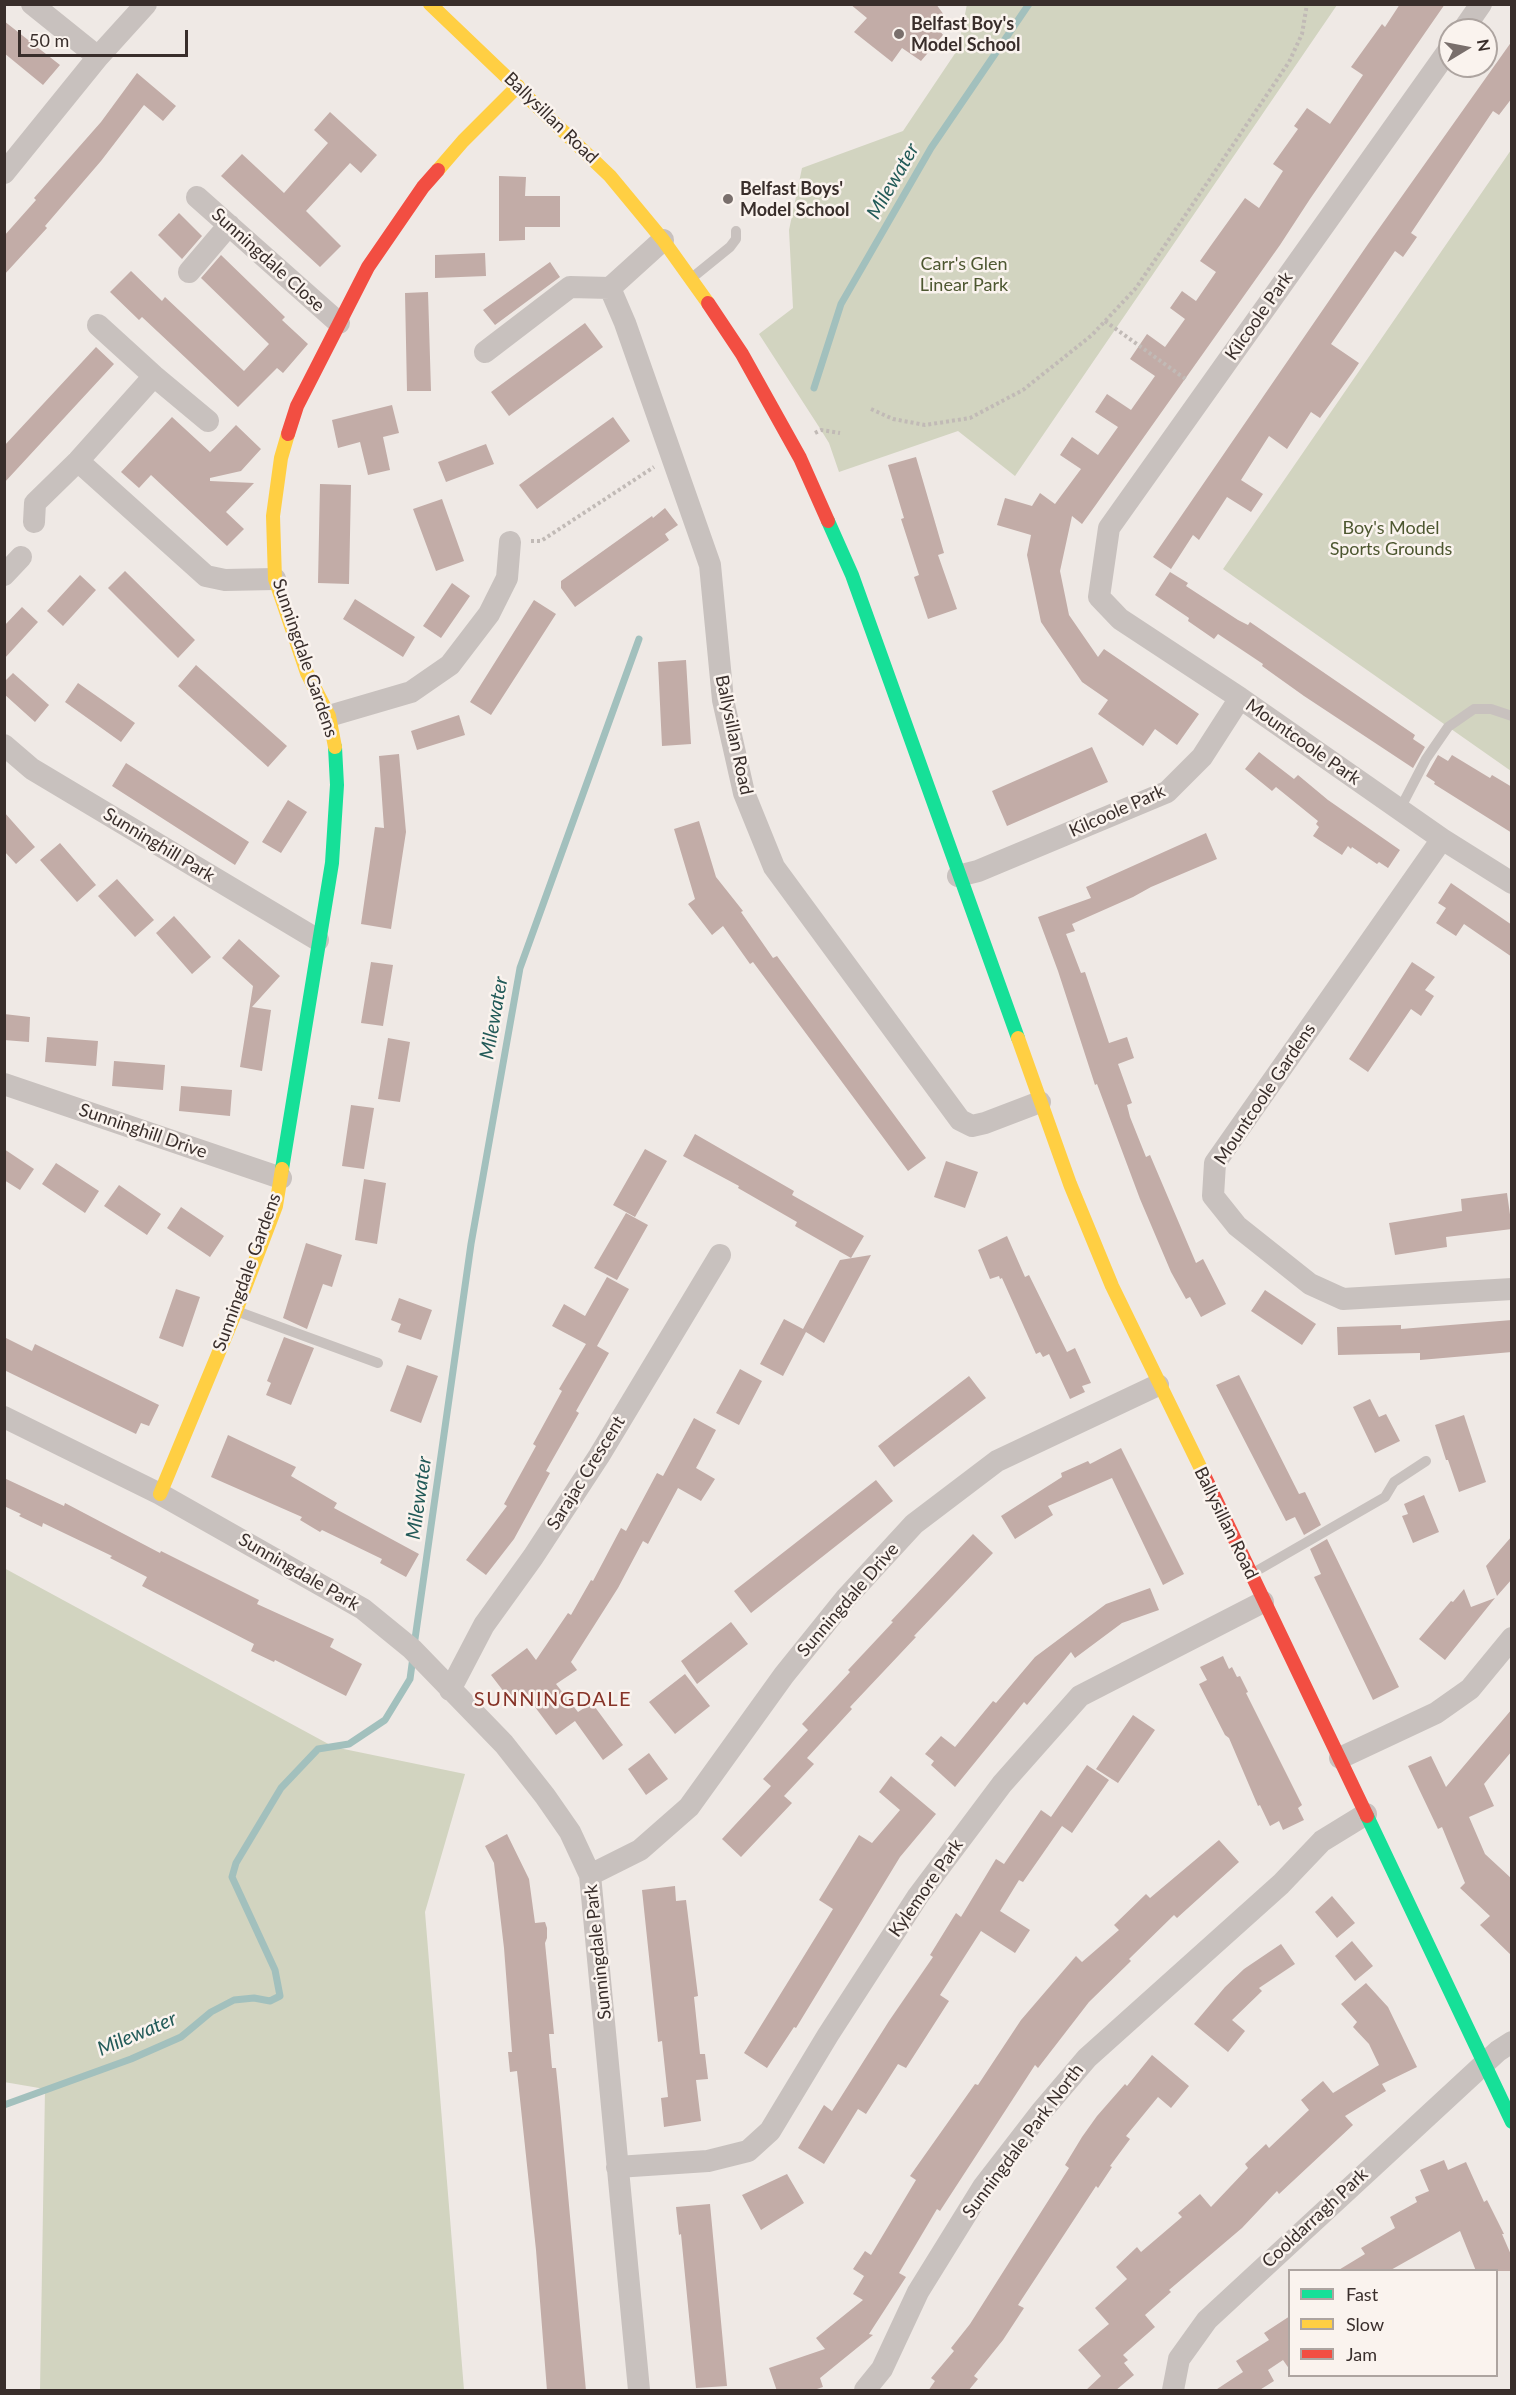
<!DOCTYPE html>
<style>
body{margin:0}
#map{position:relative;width:1516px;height:2395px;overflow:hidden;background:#efe9e5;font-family:Lato,sans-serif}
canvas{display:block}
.frame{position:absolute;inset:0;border:6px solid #392e2b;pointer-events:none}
.legend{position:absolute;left:1288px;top:2269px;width:210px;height:108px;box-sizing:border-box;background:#faf3ee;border:2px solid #ada4a0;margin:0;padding:8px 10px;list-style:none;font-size:18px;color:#392e2b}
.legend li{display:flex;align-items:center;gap:12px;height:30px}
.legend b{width:30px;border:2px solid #ada4a0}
.north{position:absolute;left:1438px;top:18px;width:60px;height:60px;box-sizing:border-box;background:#faf3ee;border:2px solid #ada4a0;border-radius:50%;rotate:80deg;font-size:16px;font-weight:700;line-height:24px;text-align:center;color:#392e2b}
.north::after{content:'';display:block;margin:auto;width:21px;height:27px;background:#796f6c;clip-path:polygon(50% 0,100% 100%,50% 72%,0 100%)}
.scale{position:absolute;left:18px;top:30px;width:170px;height:27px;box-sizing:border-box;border:3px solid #392e2b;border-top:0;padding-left:8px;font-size:18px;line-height:21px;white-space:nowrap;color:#392e2b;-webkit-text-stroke:4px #faf3ee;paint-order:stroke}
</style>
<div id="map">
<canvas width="1516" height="2395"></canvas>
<div class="frame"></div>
<ul class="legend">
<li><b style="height:8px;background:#16e098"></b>Fast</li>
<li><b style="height:8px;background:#ffcf43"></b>Slow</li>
<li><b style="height:8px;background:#f24e42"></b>Jam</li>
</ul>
<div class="north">N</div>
<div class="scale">50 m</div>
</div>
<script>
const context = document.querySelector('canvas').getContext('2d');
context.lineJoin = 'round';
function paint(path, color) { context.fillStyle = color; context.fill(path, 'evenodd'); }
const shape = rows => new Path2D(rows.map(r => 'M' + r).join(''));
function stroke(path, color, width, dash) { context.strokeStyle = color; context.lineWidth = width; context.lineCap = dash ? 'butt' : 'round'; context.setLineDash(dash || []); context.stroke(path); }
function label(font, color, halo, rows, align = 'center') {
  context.font = font + ' Lato,sans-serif'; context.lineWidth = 5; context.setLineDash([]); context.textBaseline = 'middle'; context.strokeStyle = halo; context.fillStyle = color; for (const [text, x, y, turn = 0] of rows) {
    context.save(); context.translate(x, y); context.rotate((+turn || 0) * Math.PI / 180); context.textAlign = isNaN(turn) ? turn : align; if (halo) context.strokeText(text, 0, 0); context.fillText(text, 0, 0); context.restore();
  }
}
paint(shape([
 [967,4,1337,5,1015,476,958,431,839,472,829,443,821,430,759,334,793,308,789,230,802,168,903,131,958,49],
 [1511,150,1511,771,1223,569],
 [4,1568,334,1747,465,1774,425,1912,464,2390,40,2390,45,2089,4,2082]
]), '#d2d4c0');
stroke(shape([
 [814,388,841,304,931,148,1029,4],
 [414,1646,471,1244,520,968,639,639],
 [4,2105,131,2059,181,2037,211,2012,234,2000,254,1998,270,2001,280,1996,275,1970,232,1877,236,1863,281,1788,318,1749,349,1744,385,1720,410,1679,413,1657]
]), '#a2c0bd', 7);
paint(shape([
 [850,4,936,4,944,15,936,26,943,35,921,61,902,48,892,62,854,32,867,18],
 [1400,4,1445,4,1310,199,1280,245,1095,506,1082,524,1072,516,1060,571,1069,615,1098,657,1104,649,1199,714,1177,745,1155,729,1143,746,1098,714,1108,700,1082,682,1041,622,1027,555,1031,535,997,525,1005,498,1032,506,1040,493,1055,504,1081,469,1060,455,1072,437,1098,455,1118,427,1095,412,1107,394,1131,410,1155,376,1130,359,1147,334,1165,347,1185,319,1170,308,1182,291,1196,301,1216,272,1200,261,1212,244,1245,198,1259,208,1283,171,1273,164,1298,129,1294,126,1307,108,1330,124,1363,75,1351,67,1382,24,1385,27],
 [4,21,60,65,43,85,4,53],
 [1512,41,1512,98,1499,115,1493,111,1491,114,1411,233,1417,237,1403,257,1395,251,1331,344,1359,363,1353,372,1320,418,1311,412,1287,449,1269,436,1241,480,1263,494,1251,512,1227,497,1199,540,1193,535,1171,569,1153,557,1368,244],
 [137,73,176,106,163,121,144,105,101,161,45,226,47,228,4,275,4,236,36,200,34,198,101,122],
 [330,112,377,155,361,173,350,163,306,211,341,246,320,267,221,176,242,154,284,193,328,143,314,130],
 [499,176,526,177,525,196,560,196,560,227,525,227,525,240,499,241],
 [179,213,202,236,182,259,158,235],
 [485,253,486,276,435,278,435,255],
 [221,255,285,317,282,320,308,344,283,373,277,368,238,407,173,346,142,317,139,320,110,292,131,271,162,301,165,297,244,371,269,344,201,278],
 [550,262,560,277,495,325,483,310],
 [428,292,431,391,407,391,405,293],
 [585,323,603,347,509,416,491,392],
 [96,347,114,364,4,483,4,446],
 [392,405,399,433,383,437,390,470,368,475,360,442,338,448,332,420],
 [172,417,210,452,236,425,261,449,241,471,210,478,210,481,254,483,226,512,244,529,227,546,151,475,139,488,121,472],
 [613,417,630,441,537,509,519,485],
 [486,444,494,464,446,482,438,462],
 [916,457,944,553,938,555,957,609,928,619,914,577,919,575,901,519,904,518,888,465],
 [320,484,351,485,349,584,318,583],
 [442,499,464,561,436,571,413,509],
 [665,508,678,525,665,534,669,540,575,607,561,588,561,581,652,516,653,518],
 [125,571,195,640,178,658,108,588],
 [1170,572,1188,583,1186,586,1238,620,1248,625,1250,622,1415,735,1413,739,1425,747,1413,768,1304,696,1262,666,1263,664,1218,634,1214,639,1188,621,1189,618,1155,595],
 [80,575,96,590,63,626,47,611],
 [452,583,470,596,441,638,423,626],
 [355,599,415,637,403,657,343,619],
 [534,600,556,614,491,715,470,702],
 [22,607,38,622,4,659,4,626],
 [686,660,691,744,662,746,658,662],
 [196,665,287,746,268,767,178,686],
 [13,673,49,705,35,722,4,694,4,682],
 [78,683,135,723,121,742,65,702],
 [459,715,465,735,417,750,411,731],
 [1092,747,1108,782,1007,826,992,791],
 [1259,752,1294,779,1298,775,1328,800,1400,850,1388,868,1379,862,1377,864,1352,847,1351,849,1348,846,1342,855,1313,836,1319,827,1316,824,1318,821,1276,787,1272,791,1245,769],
 [399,754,406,832,391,929,361,924,375,827,384,828,379,756],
 [1438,755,1448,761,1452,755,1490,778,1492,775,1512,787,1512,833,1434,784,1435,782,1426,776],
 [126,763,249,842,235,865,112,786],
 [288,800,307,812,281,853,262,842],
 [4,812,35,847,16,864,4,851],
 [699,821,716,877,743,911,741,912,773,958,777,956,926,1158,908,1171,753,962,750,964,723,926,712,935,688,904,695,899,674,829],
 [1206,833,1217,859,1151,887,1133,897,1072,924,1075,931,1066,934,1081,973,1085,972,1109,1043,1127,1037,1134,1058,1118,1064,1132,1103,1127,1105,1130,1117,1146,1157,1150,1155,1196,1263,1203,1259,1226,1304,1201,1317,1190,1297,1186,1299,1171,1272,1140,1199,1097,1084,1095,1085,1058,971,1038,917,1091,898,1086,887],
 [60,843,96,885,77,902,40,860],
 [117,879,154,920,135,937,98,896],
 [1451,883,1512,925,1512,957,1464,924,1456,936,1436,923,1446,908,1438,903],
 [174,916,211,957,192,974,156,933],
 [239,939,280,976,252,1007,271,1010,262,1071,240,1067,253,986,222,958],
 [371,962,393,965,383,1026,361,1023],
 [1412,962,1435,977,1425,990,1434,996,1421,1016,1411,1009,1368,1072,1349,1059],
 [4,1014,30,1017,29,1042,4,1040],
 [47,1037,98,1041,96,1066,45,1062],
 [388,1038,410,1042,400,1102,378,1099],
 [114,1061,165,1065,163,1090,112,1086],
 [181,1086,232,1090,230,1116,179,1111],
 [351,1105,374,1108,364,1169,342,1166],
 [695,1134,794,1191,792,1195,864,1236,851,1258,795,1226,797,1222,738,1188,739,1186,683,1156],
 [4,1149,34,1169,20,1190,4,1180],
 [645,1149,667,1161,635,1217,613,1205],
 [946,1161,978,1172,965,1208,934,1197],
 [56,1163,99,1191,85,1213,42,1184],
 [364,1179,386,1183,377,1244,355,1240],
 [119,1185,161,1214,147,1235,104,1206],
 [1507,1193,1512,1229,1446,1237,1447,1247,1395,1255,1389,1223,1462,1211,1461,1199],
 [181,1207,224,1236,210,1257,167,1228],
 [626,1213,648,1225,617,1280,594,1268],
 [1007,1236,1025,1277,1029,1275,1067,1352,1075,1348,1091,1383,1082,1386,1085,1392,1070,1399,1049,1354,1043,1357,1040,1352,1036,1354,1002,1278,1000,1279,999,1276,990,1279,978,1250],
 [306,1243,342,1255,332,1287,323,1284,307,1329,283,1318],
 [871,1255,824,1343,806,1332,783,1376,760,1364,784,1319,803,1329,840,1260],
 [607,1277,629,1289,597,1346,609,1353,576,1411,579,1413,546,1471,550,1473,514,1539,486,1575,466,1560,507,1506,504,1504,536,1446,533,1444,562,1391,559,1389,586,1344,552,1326,564,1304,585,1316],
 [176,1289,200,1297,183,1347,159,1338],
 [1265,1290,1316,1324,1302,1345,1251,1311],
 [399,1298,432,1310,421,1340,398,1332,401,1324,391,1320],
 [1512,1320,1512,1352,1420,1360,1420,1353,1338,1355,1337,1327,1401,1325,1401,1329],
 [4,1337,32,1351,35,1344,159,1405,149,1426,141,1423,136,1434,4,1370],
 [284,1337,314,1348,291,1405,266,1395,271,1383,267,1381],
 [407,1365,438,1376,421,1423,390,1411],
 [740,1369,762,1381,739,1425,716,1413],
 [1239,1375,1299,1494,1305,1492,1321,1525,1304,1535,1295,1517,1286,1521,1216,1385],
 [969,1376,986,1398,894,1467,878,1446],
 [1370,1399,1379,1417,1386,1414,1400,1441,1375,1453,1353,1407],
 [1464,1415,1486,1482,1459,1492,1448,1460,1446,1460,1435,1425],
 [694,1418,716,1430,696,1468,715,1479,701,1501,678,1488,648,1544,643,1541,618,1588,571,1662,577,1670,556,1684,578,1712,592,1703,623,1745,603,1760,575,1721,556,1735,526,1695,514,1705,491,1675,527,1648,536,1660,568,1613,571,1615,591,1580,593,1581,621,1528,626,1531,657,1473,663,1476],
 [228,1435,296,1467,291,1476,337,1503,334,1508,419,1554,406,1577,380,1563,382,1559,322,1530,320,1532,300,1520,302,1517,211,1477],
 [1121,1448,1184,1574,1163,1585,1112,1478,1048,1506,1053,1515,1015,1539,1001,1516,1062,1477,1061,1473,1088,1461,1090,1464],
 [4,1478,64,1506,65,1503,160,1553,161,1551,259,1600,257,1604,334,1639,330,1647,362,1664,346,1696,275,1660,274,1662,251,1651,254,1644,142,1586,147,1577,110,1558,112,1556,43,1523,42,1527,19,1516,21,1514,4,1506],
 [876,1480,893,1501,751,1613,734,1591],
 [1424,1495,1439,1532,1413,1543,1402,1516,1408,1514,1404,1504],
 [973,1534,993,1553,914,1636,916,1637,850,1707,852,1709,807,1758,814,1764,784,1796,792,1803,741,1857,722,1839,771,1786,763,1779,808,1730,802,1724,850,1672,848,1670,893,1622,891,1621],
 [1512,1536,1512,1579,1497,1596,1486,1566],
 [1327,1539,1399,1687,1373,1700,1314,1577,1321,1574,1310,1549],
 [1150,1588,1159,1610,1122,1623,1075,1658,1071,1652,1027,1705,1024,1702,955,1787,931,1765,934,1761,925,1754,941,1736,955,1747,993,1701,996,1703,1035,1657,1106,1604],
 [1464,1589,1471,1607,1495,1598,1445,1660,1419,1639,1451,1601,1453,1602],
 [731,1622,748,1644,697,1684,681,1661],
 [1223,1656,1229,1669,1232,1667,1237,1677,1240,1676,1248,1692,1246,1693,1302,1805,1298,1808,1304,1820,1283,1830,1279,1821,1270,1826,1260,1805,1258,1806,1229,1738,1225,1735,1199,1684,1207,1680,1200,1667],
 [685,1674,710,1706,675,1734,649,1702],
 [1512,1709,1512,1751,1484,1784,1494,1806,1469,1817,1485,1854,1512,1879,1512,1956,1480,1925,1490,1916,1460,1888,1465,1883,1442,1827,1438,1829,1408,1766,1431,1756,1446,1787],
 [1133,1715,1155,1730,1118,1783,1096,1769],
 [649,1753,668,1779,646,1795,628,1769],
 [1087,1765,1109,1780,1072,1833,1062,1826,1023,1882,1019,1880,1000,1911,1030,1930,1015,1953,981,1931,940,1995,949,2001,906,2068,898,2064,866,2114,858,2109,824,2164,798,2148,824,2105,832,2111,889,2021,933,1957,930,1955,956,1913,961,1917,996,1859,1004,1864,1041,1810,1051,1817],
 [891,1776,936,1814,900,1857,796,2028,794,2027,767,2068,744,2053,833,1909,819,1900,859,1835,872,1843,900,1810,879,1792],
 [507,1834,529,1879,535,1923,545,1922,547,1928,547,1938,545,1943,554,2034,549,2034,552,2068,556,2068,560,2107,586,2391,547,2391,536,2250,517,2071,510,2072,508,2052,512,2052,504,1948,494,1863,485,1846],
 [1219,1840,1239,1862,1177,1918,1174,1915,1129,1959,1131,1961,1089,2002,1038,2068,1035,2065,940,2211,937,2209,899,2273,906,2277,869,2334,873,2335,820,2378,823,2387,811,2391,777,2391,769,2368,825,2349,816,2338,863,2300,853,2294,864,2276,853,2269,865,2251,871,2255,916,2180,910,2176,975,2084,978,2085,1021,2020,1076,1956,1082,1962,1119,1930,1114,1925,1146,1894,1150,1898],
 [675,1886,676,1901,686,1900,698,1996,694,1997,700,2054,705,2054,708,2079,696,2080,701,2121,664,2127,661,2098,668,2097,662,2041,658,2042,642,1890],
 [1332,1896,1355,1923,1337,1938,1315,1912],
 [1352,1941,1373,1966,1355,1981,1335,1956],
 [1281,1944,1295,1964,1259,1988,1262,1991,1232,2020,1245,2031,1228,2052,1194,2024,1225,1987,1244,1969],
 [1366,1983,1388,2007,1417,2067,1382,2084,1386,2091,1345,2116,1353,2125,1279,2194,1277,2191,1242,2228,1169,2290,1171,2292,1145,2315,1155,2327,1123,2355,1128,2360,1124,2363,1134,2375,1115,2391,1085,2391,1101,2376,1078,2350,1109,2324,1095,2308,1127,2279,1116,2267,1137,2247,1141,2252,1182,2217,1178,2213,1200,2194,1211,2207,1248,2168,1245,2164,1266,2144,1269,2148,1309,2110,1301,2100,1323,2081,1333,2093,1379,2065,1369,2044,1353,2027,1357,2022,1341,2004],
 [1152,2055,1189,2086,1171,2108,1158,2097,1126,2136,1130,2139,1110,2166,1112,2167,1098,2188,1096,2186,1018,2305,1024,2308,1003,2340,974,2376,978,2379,968,2391,928,2391,935,2381,931,2378,954,2351,951,2348,970,2324,1069,2168,1065,2165,1082,2137,1097,2116,1125,2084,1127,2086],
 [1444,2160,1448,2170,1466,2162,1484,2202,1487,2200,1504,2234,1502,2234,1512,2257,1512,2271,1476,2271,1460,2231,1389,2271,1337,2271,1365,2254,1361,2248,1395,2228,1390,2217,1417,2202,1415,2197,1429,2191,1420,2170],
 [787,2174,804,2203,761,2230,742,2195],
 [710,2204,727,2386,696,2388,681,2234,679,2235,676,2207],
 [1290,2316,1290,2370,1283,2360,1268,2370,1274,2381,1258,2391,1214,2391,1243,2372,1236,2361,1269,2340,1264,2333]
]), '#c2aca7');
stroke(shape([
 [1144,5,1144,4],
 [1105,321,1187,380],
 [871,409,893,419,925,425,970,418,1023,390,1092,335,1136,288,1289,62,1302,34,1307,4],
 [815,433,821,430,840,433],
 [531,541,541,541,654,467]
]), '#c1bab6', 4, [3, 3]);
stroke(shape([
 [693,277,730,247,736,239,736,231],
 [1400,809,1426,759,1448,727,1474,709,1491,709,1512,716],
 [239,1312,378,1363],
 [1253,1573,1385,1497,1394,1482,1426,1461]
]), '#c8c1be', 10);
stroke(shape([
 [32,4,98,57],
 [1463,30,1481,4],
 [1450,48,1109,528,1099,597,1120,619,1240,698,1442,839,1512,883],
 [4,173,98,57,146,4],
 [197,197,339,323],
 [189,272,229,225],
 [610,288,625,323,710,565,723,700,744,793,774,867,960,1120,972,1126,985,1123,1040,1102],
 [610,288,663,240],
 [98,325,154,376,208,421],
 [485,352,570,287,610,288],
 [78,461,206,576,225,580,275,579],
 [34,522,35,503,78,461,154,376],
 [4,575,21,557],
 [329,716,411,692,450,665,489,614,507,578,510,542],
 [4,745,32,769,318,940],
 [1442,839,1215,1163,1213,1196,1237,1226,1310,1284,1343,1299,1512,1289],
 [958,876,978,871,1167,792,1202,757,1240,698],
 [4,1084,281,1178],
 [4,1417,160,1494,363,1609,412,1649,504,1744,545,1796,570,1832,590,1875,639,2390],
 [450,1690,484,1625,533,1557,599,1456,720,1255],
 [1340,1758,1436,1713,1470,1689,1512,1638],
 [590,1875,640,1850,689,1807,784,1675,846,1598,914,1524,997,1461,1158,1385],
 [617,2167,708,2161,748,2151,770,2131,828,2035,918,1896,1002,1784,1080,1696,1263,1602],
 [865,2390,882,2369,918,2292,983,2187,1041,2112,1087,2058,1281,1884,1322,1841,1366,1814],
 [1173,2390,1179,2359,1207,2320,1498,2051,1512,2042]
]), '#c8c1be', 22);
stroke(shape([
 [828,521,852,575,1018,1038],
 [282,1169,332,863,337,785,335,747],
 [1367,1816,1512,2122]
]), '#16e098', 14);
stroke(shape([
 [430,4,610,176,663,240,708,303],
 [438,170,463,141,518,86],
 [288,434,281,458,273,516,275,579,307,673,329,716,335,747],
 [1018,1038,1070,1184,1112,1286,1204,1475],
 [160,1494,236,1311,276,1206,282,1169]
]), '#ffcf43', 14);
stroke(shape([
 [708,303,742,354,800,458,828,521],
 [288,434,297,406,368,267,423,187,438,170],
 [1204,1475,1367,1816]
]), '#f24e42', 14);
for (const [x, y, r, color] of [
 [899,34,6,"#796f6c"],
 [728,199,6,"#796f6c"]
]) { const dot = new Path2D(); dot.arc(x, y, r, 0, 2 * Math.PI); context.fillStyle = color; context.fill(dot); stroke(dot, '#faf3ee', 2); }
label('bold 18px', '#392e2b', '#faf3ee', [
 ["Belfast Boy's",911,24],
 ["Model School",911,45],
 ["Belfast Boys'",740,189],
 ["Model School",740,210]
], 'left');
label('18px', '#392e2b', '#faf3ee', [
 ["Ballysillan Road",551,118,44],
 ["Sunningdale Close",268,260,42],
 ["Kilcoole Park",1259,316,-55],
 ["Sunningdale Gardens",305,658,71],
 ["Ballysillan Road",734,735,78],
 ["Mountcoole Park",1303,742,35],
 ["Kilcoole Park",1117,811,-24],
 ["Sunninghill Park",159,845,31],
 ["Mountcoole Gardens",1265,1094,-56],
 ["Sunninghill Drive",143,1131,19],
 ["Sunningdale Gardens",247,1272,-70],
 ["Sarajac Crescent",586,1473,-58],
 ["Ballysillan Road",1226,1523,64],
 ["Sunningdale Park",299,1572,30],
 ["Sunningdale Drive",848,1600,-49],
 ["Kylemore Park",926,1888,-55],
 ["Sunningdale Park",598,1952,-96],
 ["Sunningdale Park North",1023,2141,-53],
 ["Cooldarragh Park",1315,2218,-43]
]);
label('18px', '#4d5730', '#faf3ee', [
 ["Carr's Glen",964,264],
 ["Linear Park",964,285],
 ["Boy's Model",1391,528],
 ["Sports Grounds",1391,549]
]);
label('italic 20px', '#225a58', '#faf3ee', [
 ["Milewater",893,181,-60],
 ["Milewater",494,1018,-80],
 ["Milewater",419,1498,-82],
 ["Milewater",137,2034,-23]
]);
context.letterSpacing = '1.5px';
label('20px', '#863327', '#faf3ee', [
 ["SUNNINGDALE",553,1700]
]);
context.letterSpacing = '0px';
</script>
